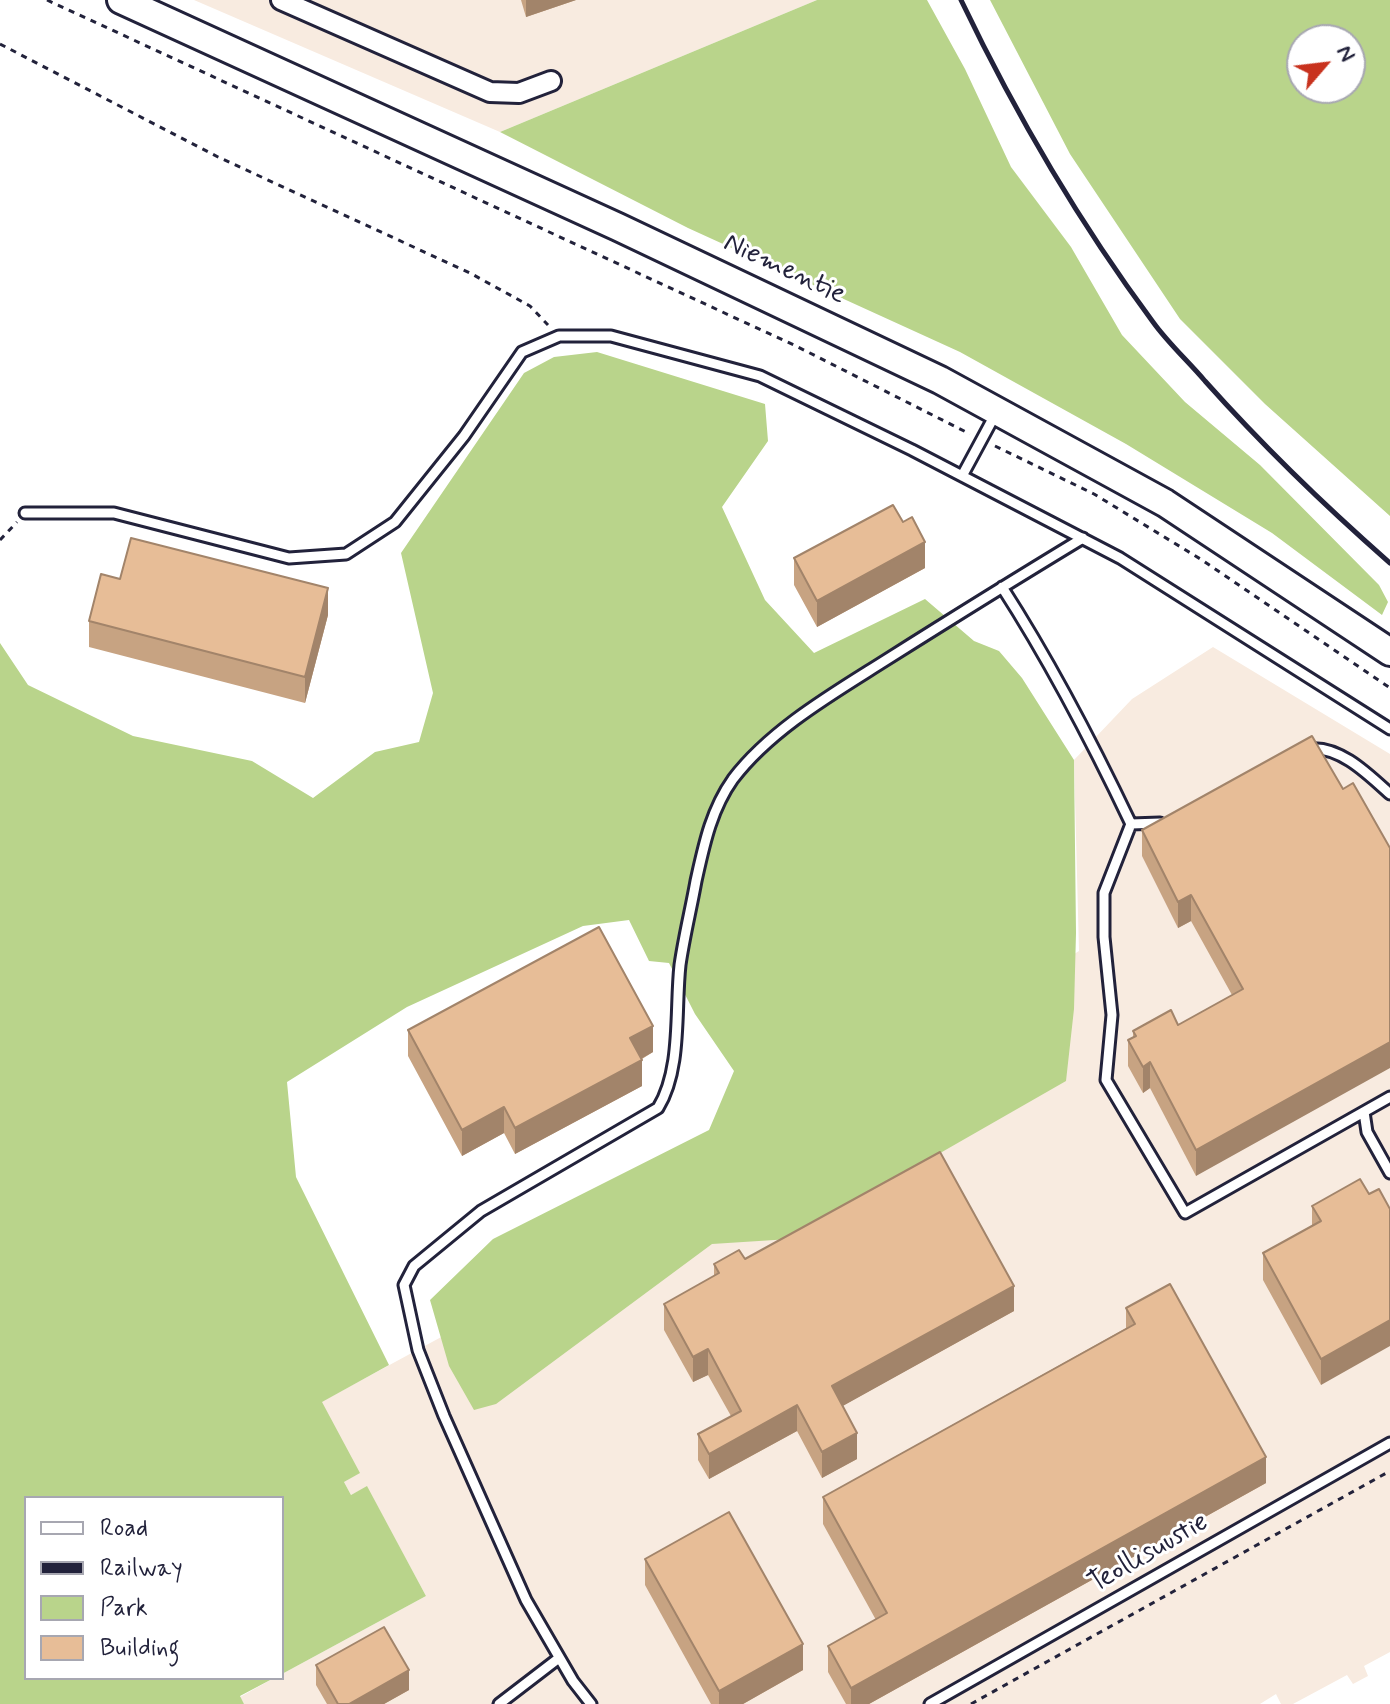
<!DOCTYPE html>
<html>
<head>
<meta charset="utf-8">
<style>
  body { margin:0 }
  #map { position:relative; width:1390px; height:1704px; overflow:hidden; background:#fff; font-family:Mynerve,sans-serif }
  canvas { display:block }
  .legend { position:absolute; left:24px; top:1496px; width:260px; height:184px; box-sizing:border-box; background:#fff; border:2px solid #a7a7b1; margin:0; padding:10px 14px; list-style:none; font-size:24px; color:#22223b }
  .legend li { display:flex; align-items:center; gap:16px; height:40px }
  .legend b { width:40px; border:2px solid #a7a7b1 }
  .north { position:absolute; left:1286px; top:24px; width:80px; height:80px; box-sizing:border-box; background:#fff; border:2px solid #a7a7b1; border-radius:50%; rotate:62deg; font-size:22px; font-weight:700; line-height:32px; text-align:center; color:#22223b }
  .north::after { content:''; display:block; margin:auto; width:28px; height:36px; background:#c8321e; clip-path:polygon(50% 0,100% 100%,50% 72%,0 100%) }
</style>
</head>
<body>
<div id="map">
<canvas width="1390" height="1704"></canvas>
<ul class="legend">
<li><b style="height:10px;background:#fff"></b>Road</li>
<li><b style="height:10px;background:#22223b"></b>Railway</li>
<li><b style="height:22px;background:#b9d48b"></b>Park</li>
<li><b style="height:22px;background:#e7bd97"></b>Building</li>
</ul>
<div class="north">N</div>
</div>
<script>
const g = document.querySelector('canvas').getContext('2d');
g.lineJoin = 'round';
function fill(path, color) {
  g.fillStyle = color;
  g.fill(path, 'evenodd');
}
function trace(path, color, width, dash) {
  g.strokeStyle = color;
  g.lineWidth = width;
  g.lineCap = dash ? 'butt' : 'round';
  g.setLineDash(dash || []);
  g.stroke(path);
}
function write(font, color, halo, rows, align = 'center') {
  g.font = font + ' Mynerve,sans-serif';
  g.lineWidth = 6;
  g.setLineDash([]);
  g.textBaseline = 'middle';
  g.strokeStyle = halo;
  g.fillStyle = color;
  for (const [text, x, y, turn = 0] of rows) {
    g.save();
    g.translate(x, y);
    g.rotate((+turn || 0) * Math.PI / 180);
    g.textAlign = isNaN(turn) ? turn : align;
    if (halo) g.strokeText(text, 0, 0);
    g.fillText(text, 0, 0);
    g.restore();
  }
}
const built = new Path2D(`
  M194,0H817L500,132Z
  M1213,647L1390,754V1652L1364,1666L1368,1676L1353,1684L1347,1675L1293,1704H1281L1276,1694L1260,1704H244L240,1697L274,1678H282V1674L426,1596L367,1487L351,1495L344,1482L359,1473L321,1402L519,1295L1079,951L1074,760L1132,699Z`);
const green = new Path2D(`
  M817,0H927L965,69L1011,167L1071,247L1122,335L1185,402L1260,465L1379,585L1388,602L1382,615L1272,533L1126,444L960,352L688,228L500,132Z
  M990,0H1390V516L1265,404L1180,319L1070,154ZM1302,40H1350V88H1302Z
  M597,352L765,404L768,441L722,507L765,600L814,653L925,599L974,641L999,651L1022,678L1074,760L1076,933L1074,1009L1066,1081L790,1239L712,1244L496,1404L474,1410L449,1366L430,1300L493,1239L709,1130L734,1071L695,1014L669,963L649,961L629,920L583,926L407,1007L287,1082L296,1177L389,1365L322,1402L360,1473L344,1482L351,1495L367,1486L426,1596L282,1674V1498H26V1678H274L240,1696L244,1704H0V643L28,685L133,736L252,761L313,798L375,752L419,742L433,693L401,553L524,373L554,357Z`);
const path = new Path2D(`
  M47,0L796,346L970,434
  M0,44L218,157L470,273L530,306L548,325
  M995,446L1094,494L1202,560L1390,688
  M0,540L17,522
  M971,1704L1390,1471`);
const lane = new Path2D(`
  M962,476L996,413
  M25,513H114L289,558L346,554L395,522L464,436L522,352L559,336H611L760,376L912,450L1120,558L1390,729
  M1002,587C1051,663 1092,742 1131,824
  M1309,749C1339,745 1368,774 1390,794
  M1131,824L1104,893V937L1112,1015L1106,1080L1185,1213L1390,1097
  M1131,824L1160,823
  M1364,1112L1367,1132L1390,1173
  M499,1704L559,1658
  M591,1704L573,1681L526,1600L444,1416L418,1350L404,1285L414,1266L481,1211L658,1108C682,1069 675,1010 680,965C684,937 691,909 696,881C704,845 711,810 733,779C771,729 834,693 886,660C951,619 1017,578 1083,538
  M930,1704L1390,1443`);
const street = new Path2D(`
  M281,0L490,92L519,93L551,81`);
const secondary = new Path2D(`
  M121,0L618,227L940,380L1165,503L1390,652`);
const rail = new Path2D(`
  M961,0C1015,113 1078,221 1153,322C1168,343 1188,361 1205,381C1263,446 1325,506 1390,563`);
const wall = new Path2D(`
  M521,0H576L526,17Z
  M794,558L925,568L817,627L794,585Z
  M120,579L328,615L305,703L89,647V621Z
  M1312,736L1196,1176L1150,1088L1143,1093L1128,1066V1040L1133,1037V1031L1178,1025L1232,995L1191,921L1178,928L1142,856V830Z
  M408,1030L653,1052L642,1059V1086L515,1154L504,1133L462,1156L408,1056Z
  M1369,1194L1321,1385L1263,1280V1253L1312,1226V1206Z
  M745,1259L1014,1311L842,1406L857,1459L822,1478L797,1431L709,1479L698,1460V1434L731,1416L708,1375L693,1382L664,1330V1304L714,1276V1264Z
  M1126,1308L1266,1483L869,1704H846L828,1672V1646L876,1620L823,1524V1497L1126,1328Z
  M645,1559L803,1670L743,1704H711L645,1585Z
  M316,1665L409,1690L384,1704H327L316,1685Z`);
const shadedWall = new Path2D(`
  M526,0H576L526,17Z
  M925,542V568L817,627V601Z
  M328,588V615L305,703V677Z
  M1191,895V921L1178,928V902Z
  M653,1026V1052L630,1065V1038Z
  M1390,1042V1068L1196,1176V1150Z
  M642,1060V1086L515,1154V1128Z
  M1150,1062V1088L1143,1093V1067Z
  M504,1107V1133L462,1156V1130Z
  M1014,1286V1311L832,1412V1386Z
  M1390,1320V1346L1321,1385V1359Z
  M708,1349V1375L693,1382V1357Z
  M797,1405V1431L709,1479V1454Z
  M857,1433V1459L822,1478V1452Z
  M1266,1457V1483L869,1704H851V1688Z
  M803,1644V1670L743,1704H719V1691Z
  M409,1670V1690L384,1704H349Z`);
const building = new Path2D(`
  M893,505L903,522L912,517L925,542L817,601L794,558Z
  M131,538L328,588L305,677L89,621L101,574L120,579Z
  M1312,736L1343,789L1353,783L1390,848V1042L1196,1150L1150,1062L1143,1067L1128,1040L1136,1036L1133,1031L1171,1010L1178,1025L1243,989L1191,895L1178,902L1142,830Z
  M599,927L653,1026L630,1038L642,1060L515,1128L504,1107L462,1130L408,1030Z
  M940,1152L1014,1286L832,1386L857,1433L822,1452L797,1405L709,1454L698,1434L741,1411L708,1349L693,1357L664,1304L719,1273L714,1264L739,1250L745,1259Z
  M1360,1179L1369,1194L1379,1189L1390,1209V1320L1321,1359L1263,1253L1321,1221L1312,1206Z
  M1170,1284L1266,1457L851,1688L828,1646L887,1613L823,1497L1135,1324L1126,1308Z
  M729,1512L803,1644L719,1691L645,1559Z
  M384,1627L409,1670L349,1704H338L316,1665Z`);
const streetNames = [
  ["Niementie",784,270,25],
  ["Teollisuustie",1149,1554,-30]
];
fill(built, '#f8ebe0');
fill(green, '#b9d48b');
trace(lane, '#22223b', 15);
trace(street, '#22223b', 24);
trace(secondary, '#22223b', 32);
trace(path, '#22223b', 3, [6, 6]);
trace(lane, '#fff', 9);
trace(street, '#fff', 18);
trace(secondary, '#fff', 26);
trace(rail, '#22223b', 5);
fill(wall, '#c7a382');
fill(shadedWall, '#a2846a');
fill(building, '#e7bd97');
trace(building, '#a2846a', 2);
write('28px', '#22223b', '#fff', streetNames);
</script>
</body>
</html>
